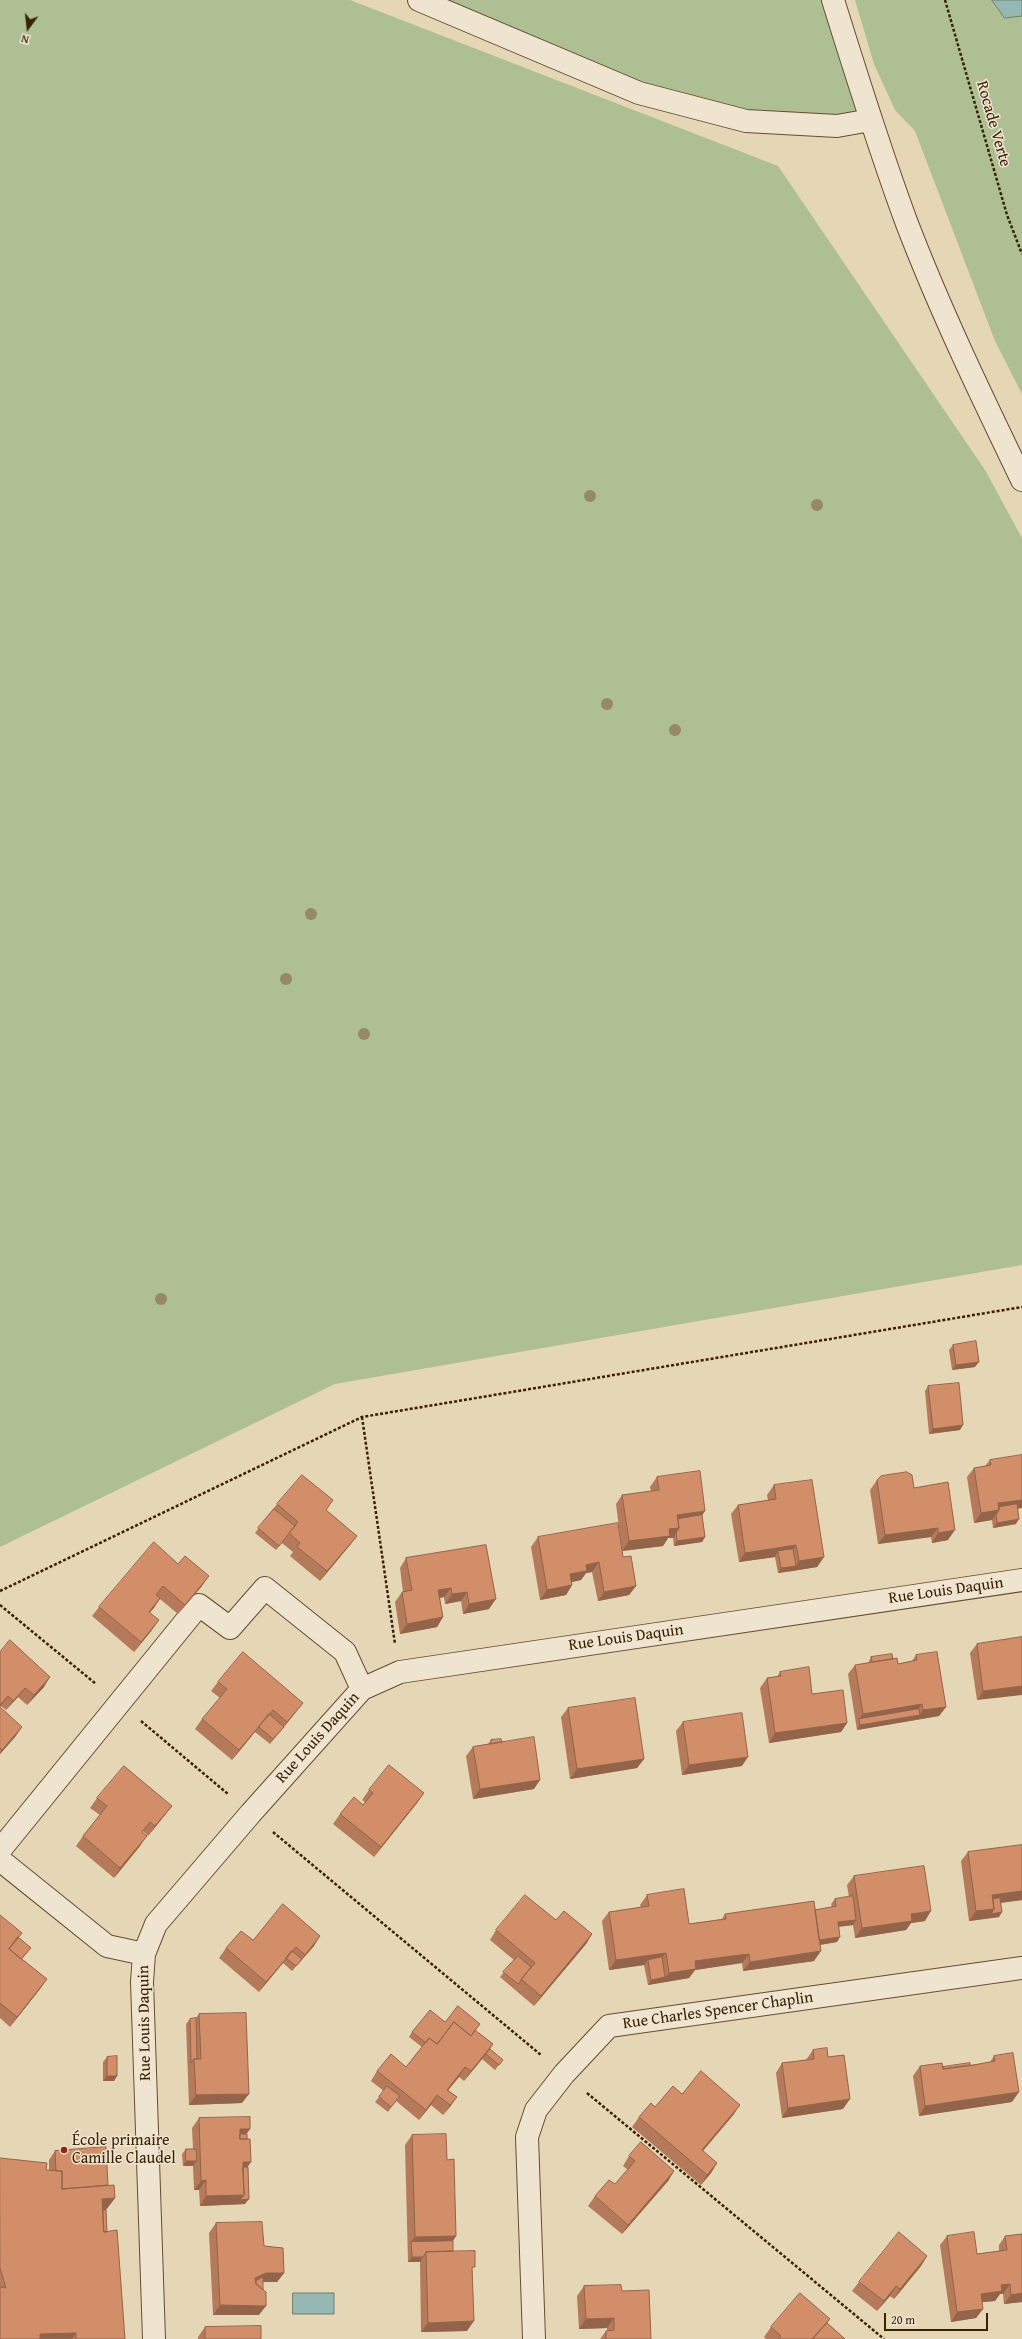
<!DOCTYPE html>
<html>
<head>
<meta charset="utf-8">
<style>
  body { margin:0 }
  #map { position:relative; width:1022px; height:2339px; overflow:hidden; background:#e5d6b6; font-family:"Gentium Book Plus",serif }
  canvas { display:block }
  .north { position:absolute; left:8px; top:8px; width:40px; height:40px; -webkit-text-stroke:3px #eee4d0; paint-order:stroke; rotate:195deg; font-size:11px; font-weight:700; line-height:16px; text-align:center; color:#3a2104 }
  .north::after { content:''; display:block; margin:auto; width:14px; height:18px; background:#3a2104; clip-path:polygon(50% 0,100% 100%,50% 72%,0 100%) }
  .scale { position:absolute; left:884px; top:2313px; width:104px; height:18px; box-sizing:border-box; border:2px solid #3a2104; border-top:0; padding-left:5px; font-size:12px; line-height:14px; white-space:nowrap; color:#3a2104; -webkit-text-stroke:3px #eee4d0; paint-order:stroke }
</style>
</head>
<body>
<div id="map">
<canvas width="1022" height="2339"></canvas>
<div class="north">N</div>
<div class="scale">20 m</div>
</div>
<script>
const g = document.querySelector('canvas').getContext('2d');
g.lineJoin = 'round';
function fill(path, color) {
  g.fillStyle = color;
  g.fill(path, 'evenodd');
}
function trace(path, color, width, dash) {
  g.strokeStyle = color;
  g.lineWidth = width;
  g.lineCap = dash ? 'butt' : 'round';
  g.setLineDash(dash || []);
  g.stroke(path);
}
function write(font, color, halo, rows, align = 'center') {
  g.font = font + ' "Gentium Book Plus",serif';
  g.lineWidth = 3;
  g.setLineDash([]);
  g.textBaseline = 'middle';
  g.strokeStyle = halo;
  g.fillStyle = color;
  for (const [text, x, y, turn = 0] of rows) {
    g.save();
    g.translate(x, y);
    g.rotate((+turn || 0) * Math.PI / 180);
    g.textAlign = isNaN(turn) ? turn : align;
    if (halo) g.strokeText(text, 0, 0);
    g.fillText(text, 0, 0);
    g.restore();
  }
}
const green = new Path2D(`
  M0,0H350L778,166L985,470L1022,538V1265L335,1384L0,1547Z
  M419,0H833L871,120L746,121L639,93Z
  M855,0H992L1005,18L1022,16V394L995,341L915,131L895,110L874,64Z`);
const water = new Path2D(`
  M992,0H1022V16L1005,18Z
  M293,2293H334V2314H293Z`);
const path = new Path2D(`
  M945,0L1007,215L1022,254
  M362,1417L395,1644
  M0,1591L362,1417L1022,1307
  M0,1605L96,1684
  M141,1721L228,1794
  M273,1832L541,2055
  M587,2093L884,2339`);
const minor = new Path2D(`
  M419,0L639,93L746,121L837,126L871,120
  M833,0C856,74 879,148 906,221C940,310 981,395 1022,480
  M0,1850L199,1605L230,1628L265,1588L345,1652L362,1689
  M0,1860L107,1946L144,1954
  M154,2339L142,1982L144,1954L156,1924L251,1813L362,1689L400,1672L1022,1580
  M534,2339L527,2137L536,2110L564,2074L609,2026L1022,1968`);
const trees = [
  [590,496],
  [817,505],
  [607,704],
  [675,730],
  [311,914],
  [286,979],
  [364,1034],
  [161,1299]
];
const wall = new Path2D(`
  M953,1345L975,1367L952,1370L949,1350Z
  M928,1386L960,1430L929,1434L925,1391Z
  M990,1460L1016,1524L993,1528L992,1520L974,1523L967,1477L974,1468L985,1466Z
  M657,1477L702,1515L705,1537L702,1542L674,1546L673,1538H668L663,1546L622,1551L623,1557L636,1586L629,1595L598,1601L592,1572L586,1573L581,1580L572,1582V1585L566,1595L540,1600L531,1547L538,1537L622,1551L616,1504L622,1495L651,1491L650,1487Z
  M877,1480L914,1488L948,1540L932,1543L931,1537L878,1544L870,1490Z
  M774,1485L824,1557L817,1567L778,1573L775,1557L739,1562L731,1514L738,1505L768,1500L767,1495Z
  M277,1504L326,1510L357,1536L350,1545L320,1581L290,1556L293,1552L282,1543L276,1550L255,1533Z
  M486,1545L489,1609L463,1614L461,1601L445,1604L444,1597L440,1598L443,1617L437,1627L400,1634L395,1602L402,1592H403L400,1568L406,1558Z
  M178,1564L202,1586L178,1614L160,1599L150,1612L152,1630L134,1652L92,1616L99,1607Z
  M1022,1637L977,1700L970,1653L977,1644Z
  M0,1652L44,1687L27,1705L18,1697L6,1710L1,1706L0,1707L22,1727L15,1737L0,1754Z
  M916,1655L946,1707L939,1716L857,1730L848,1674L855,1665L868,1663L871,1657L893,1659L898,1664L912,1661Z
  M780,1672L812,1694L847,1723L841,1732L769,1743L760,1688L767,1678L777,1677Z
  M218,1682L296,1712L270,1744L255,1732L232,1760L195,1729L202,1719L220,1698L211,1691Z
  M568,1708L644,1759L637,1768L570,1779L561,1717Z
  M683,1722L742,1766L682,1775L676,1731Z
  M491,1740L502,1742L534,1789L473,1799L466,1756L473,1747L488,1744Z
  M369,1790L424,1793L417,1803L374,1857L333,1824L340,1814L363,1805L365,1802L362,1800Z
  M97,1798L172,1806L165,1815L148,1836L143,1831V1832L140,1846L114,1878L76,1846L83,1836L100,1815L90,1808Z
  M1022,1845V1900L1001,1903L999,1917L969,1921L961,1861L968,1852Z
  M854,1876L925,1921L911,1923L906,1930L855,1938L853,1925L839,1927L837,1942L820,1945L814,1961L743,1971L742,1963L695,1970L689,1978L648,1985L644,1965L609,1970L602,1921L609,1912L641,1907L640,1905L647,1895L689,1924L722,1919L725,1914L815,1910L832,1907L831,1904L835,1899L849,1897L847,1885Z
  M0,1915L18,1937L31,1948L22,1959L47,1979L40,1989L10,2027L0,2018Z
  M556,1920L592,1934L586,1944L534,2006L500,1977L514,1960L490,1940L496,1930Z
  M253,1940L314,1946L292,1971L283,1963L259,1992L219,1958L226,1948Z
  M199,2014L242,2103L189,2105L186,2024L190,2019L196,2018Z
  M445,2022L476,2031L493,2044L490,2049L503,2060L495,2070L482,2059L484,2057L464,2081L459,2077L448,2090L457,2097L443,2115L431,2105L419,2120L396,2101L388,2112L375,2102L384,2091L371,2081L377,2071L406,2067L422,2047L409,2037L412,2032Z
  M813,2050L828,2057L843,2109L782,2118L776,2073L782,2063L806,2060Z
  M994,2056L1012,2102L919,2116L913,2076L920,2066L943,2067L970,2065L990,2062Z
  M107,2057L117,2076L114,2081H103V2062Z
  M682,2094L734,2114L703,2151L717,2163L711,2173L701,2185L632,2127L639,2117L655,2107Z
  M199,2118L247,2134L248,2167L245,2204L200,2206L199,2190H194L193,2166H183L182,2154L186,2149H193L192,2128Z
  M412,2135L447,2160L456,2236L453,2241V2251L472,2270L467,2331L421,2332L420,2262H408L405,2145Z
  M55,2151L108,2185L115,2198L106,2210L107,2232L125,2339H0V2158L46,2170H49V2160Z
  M629,2156L674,2171L668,2181L622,2234L588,2206L595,2196L615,2184L628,2170L623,2166Z
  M216,2223L264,2246L284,2273L277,2282H263L259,2315H213L209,2233Z
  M947,2236L977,2254L999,2251V2245L1005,2236L1022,2302L1004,2304L1003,2294H1000L995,2301L982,2302L983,2309L976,2318L951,2322L940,2245Z
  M927,2256L921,2266L894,2299L890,2296L877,2311L852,2291L859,2282Z
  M584,2286L622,2291L651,2339H600L606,2331H607V2328L579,2329L577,2296Z
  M830,2319L827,2323L845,2339H766L764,2337L771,2327Z
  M205,2327L261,2339H198V2337Z`);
const shadedWall = new Path2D(`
  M979,1362L975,1367L952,1370L956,1365Z
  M963,1425L960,1430L929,1434L933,1429Z
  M1022,1500V1508L998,1512L992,1520L974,1523L981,1513L998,1503Z
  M705,1511L699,1520L674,1519L677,1515Z
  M1019,1519L1016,1524L993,1528L997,1523Z
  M679,1528L673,1538H668L663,1546L622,1551L629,1541L669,1529Z
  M938,1528L931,1537L878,1544L885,1535Z
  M955,1530L948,1540L932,1543L938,1533Z
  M357,1536L350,1545L320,1581L327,1571Z
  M705,1537L702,1542L674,1546L677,1541Z
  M796,1545L790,1554L778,1551L775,1557L739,1562L745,1553Z
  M824,1557L817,1567L793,1571L799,1561Z
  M599,1562L592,1572L586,1573L581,1580L563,1584L570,1574L586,1565Z
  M796,1566L793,1571L778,1573L781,1568Z
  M209,1576L202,1586L178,1614L185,1605Z
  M572,1585L566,1595L540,1600L547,1590Z
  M636,1586L629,1595L598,1601L604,1592Z
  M451,1588L444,1597L432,1599L438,1590Z
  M467,1592L461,1601L445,1604L452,1594Z
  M160,1598L154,1608L142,1621L149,1612Z
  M496,1599L489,1609L463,1614L469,1604Z
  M443,1617L437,1627L400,1634L407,1624Z
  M159,1620L152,1630L134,1652L141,1642Z
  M50,1677L44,1687L27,1705L34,1695Z
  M1022,1686V1695L977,1700L983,1691Z
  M25,1688L18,1697L6,1710L13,1701Z
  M8,1696L0,1707V1705Z
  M303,1703L296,1712L270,1744L287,1722Z
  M922,1704L915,1714L859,1719L863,1714Z
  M946,1707L939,1716L857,1730L860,1725L920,1715L923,1710Z
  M273,1710L266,1719L259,1727L255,1732L232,1760L239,1750Z
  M847,1723L841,1732L769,1743L775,1733Z
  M22,1727L15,1737L0,1754V1753L2,1750Z
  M748,1757L742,1766L682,1775L689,1765Z
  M644,1759L637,1768L570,1779L577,1769Z
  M540,1780L534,1789L473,1799L480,1789Z
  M424,1793L417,1803L374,1857L381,1847Z
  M172,1806L165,1815L148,1836L155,1826Z
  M147,1836L140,1846L114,1878L120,1868Z
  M1022,1891V1900L990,1904L992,1895Z
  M994,1909L1002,1912L999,1917L969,1921L976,1911Z
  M931,1911L925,1921L911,1923L906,1930L855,1938L862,1928L911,1914Z
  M856,1920L853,1925L835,1927L838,1922Z
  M592,1934L586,1944L534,2006L541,1996Z
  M320,1936L314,1946L298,1964L305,1955Z
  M840,1937L837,1942L812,1946L816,1941Z
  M296,1947L289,1956L286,1958L283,1963L259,1992L266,1982Z
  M821,1951L814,1961L743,1971L750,1962Z
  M666,1953L659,1962L648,1960L644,1965L609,1970L616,1960Z
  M749,1954L742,1963L695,1970L689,1978L648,1985L651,1980L665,1977L669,1973L695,1961Z
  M47,1979L40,1989L10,2027L17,2017Z
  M493,2044L486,2054L464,2081L471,2071Z
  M465,2067L459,2077L441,2099L447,2090Z
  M107,2076H117L114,2081H103Z
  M1019,2092L1012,2102L919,2116L925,2106Z
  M249,2094L242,2103L189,2105L196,2095Z
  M437,2095L431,2105L419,2120L426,2110Z
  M457,2097L450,2107L443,2115L450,2105Z
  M850,2099L843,2109L782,2118L788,2108Z
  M740,2105L734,2114L695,2160L702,2150Z
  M240,2129H250L243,2139L236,2134Z
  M186,2161H197L193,2166H183Z
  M243,2162H251L244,2172H240Z
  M717,2163L711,2173L701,2185L707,2175Z
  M674,2171L668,2181L622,2234L628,2225Z
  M206,2180L199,2190H194L201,2181Z
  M244,2195L249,2199L245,2204L200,2206L206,2196Z
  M115,2198L102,2215L50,2206Z
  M456,2236L449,2246L411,2242L415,2237Z
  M927,2256L921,2266L894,2299L900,2289Z
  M412,2257H423L420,2262H408Z
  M266,2273H284L277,2282H259L253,2285L255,2278Z
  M1010,2284L1003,2294H1000L995,2301L974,2303L981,2294L1001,2285Z
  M896,2286L890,2296L877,2311L884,2301Z
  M1022,2293V2302L1004,2304L1011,2295Z
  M220,2305L266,2306L259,2315H213Z
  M983,2309L976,2318L951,2322L957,2312Z
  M614,2318L607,2328L579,2329L586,2319Z
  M474,2321L467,2331L421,2332L428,2323Z
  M76,2333L72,2339H36L40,2334Z`);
const building = new Path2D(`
  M976,1341L979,1362L956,1365L953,1345Z
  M959,1383L963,1425L933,1429L928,1386Z
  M1022,1455V1500L998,1503L999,1510L981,1513L974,1468L991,1465L990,1460Z
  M700,1471L705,1511L677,1515L679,1528L669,1529L670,1536L629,1541L622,1495L659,1490L657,1477Z
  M907,1472L912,1475L914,1488L948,1482L955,1530L938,1533V1528L885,1535L877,1480L881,1476Z
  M302,1475L333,1500L326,1510L357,1536L327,1571L297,1547L300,1543L289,1533L298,1522L277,1504Z
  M812,1480L824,1557L799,1561L796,1545L745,1553L738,1505L776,1499L774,1485Z
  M1017,1504L1019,1519L997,1523L996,1515L999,1510V1507Z
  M274,1509L295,1526L279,1546L258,1528Z
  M702,1515L705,1537L677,1541L676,1533L679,1528L678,1519Z
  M618,1523L623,1557L631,1556L636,1586L604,1592L599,1562L586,1565L587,1571L570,1574L572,1585L547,1590L538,1537Z
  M154,1542L178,1564L185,1556L209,1576L185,1605L163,1586L156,1595L160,1598L149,1612L159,1620L141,1642L99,1607Z
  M486,1545L496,1599L469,1604L467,1592L452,1594L451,1588L438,1590L443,1617L407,1624L402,1592L412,1590L406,1558Z
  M793,1549L796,1566L781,1568L778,1551Z
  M1022,1637V1686L983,1691L977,1644Z
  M10,1640L50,1677L34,1695L25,1688L13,1701L8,1696L0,1705V1652Z
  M243,1652L303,1703L287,1722L273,1710L239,1750L202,1719L227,1689L218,1682Z
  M937,1652L946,1707L923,1710L922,1704L863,1714L855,1665L897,1658L898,1664L917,1660L916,1655Z
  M892,1654L893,1659L872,1662L871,1657Z
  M809,1667L812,1694L843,1690L847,1723L775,1733L767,1678L781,1676L780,1672Z
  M635,1698L644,1759L577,1769L568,1708Z
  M0,1707L22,1727L2,1750L0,1748Z
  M919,1709L920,1715L860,1725L859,1719Z
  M742,1713L748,1757L689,1765L683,1722Z
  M269,1714L284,1727L273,1739L259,1727Z
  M534,1737L540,1780L480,1789L473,1747Z
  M501,1739L502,1742L491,1744V1740Z
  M389,1765L424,1793L381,1847L340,1814L354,1797L363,1805L373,1793L369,1790Z
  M124,1766L172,1806L155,1826L150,1822L142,1832L147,1836L120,1868L83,1836L107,1806L97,1798Z
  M1022,1845V1891L992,1895L994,1909L976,1911L968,1852Z
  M924,1866L931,1911L911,1914L912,1921L862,1928L854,1876Z
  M684,1889L689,1924L726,1919L725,1914L814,1901L821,1951L750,1962L749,1954L732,1956L695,1961L696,1969L669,1973L666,1953L616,1960L609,1912L649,1906L647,1895Z
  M525,1895L556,1920L564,1911L592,1934L541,1996L521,1979L535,1963L496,1930Z
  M853,1896L856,1920L838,1922L840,1937L819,1940L815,1910L836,1906L835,1899Z
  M1000,1898L1002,1912L991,1914L994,1909L993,1899Z
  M283,1904L320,1936L305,1955L296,1947L266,1982L226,1948L241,1931L253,1940Z
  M0,1915L22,1933L9,1949L47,1979L17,2017L0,2003Z
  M18,1937L31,1948L21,1959L9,1949Z
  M292,1951L302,1959L296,1966L286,1958Z
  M518,1956L531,1967L518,1984L503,1972Z
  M662,1957L665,1977L651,1980L648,1960Z
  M458,2006L480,2024L471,2036L454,2022L437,2044L429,2038L426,2043L412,2032L430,2010L445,2022Z
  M246,2013L249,2094L196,2095L194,2059H201L199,2014Z
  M196,2018L197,2059H194L191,2063L190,2019Z
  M454,2022L471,2036L475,2030L493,2044L471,2071L465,2067L447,2090L457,2097L450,2105L437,2095L426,2110L377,2071L391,2054L406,2067L429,2038L437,2044Z
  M827,2048L828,2057L844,2055L850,2099L788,2108L782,2063L814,2059L813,2050Z
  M490,2049L503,2060L499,2065L486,2054Z
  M1013,2053L1019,2092L925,2106L920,2066L942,2063L943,2069L974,2065L995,2061L994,2056Z
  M117,2056V2076H107V2057Z
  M970,2063V2065L943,2069V2067Z
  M701,2071L740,2105L702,2150L717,2163L707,2175L639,2117L651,2103L655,2107L673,2086L682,2094Z
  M387,2086L400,2096L391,2107L379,2097Z
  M250,2117V2129H240V2139H250L251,2162H243L244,2195L206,2196V2180L201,2181L199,2118Z
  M240,2134H247V2139H240Z
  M446,2134L447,2160L454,2159L456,2236L415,2237L412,2135Z
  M641,2142L674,2171L628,2225L595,2196L609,2180L615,2184L635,2161L629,2156Z
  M106,2147L108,2185L62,2189V2171H56L55,2151Z
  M186,2149H196L197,2161H186Z
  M0,2158L47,2163L46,2170L62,2171V2189L114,2185L115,2198L102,2199L104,2232L117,2230L125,2339H76V2333L40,2334V2339H0V2287L6,2288L0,2268Z
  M243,2167H248L249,2199L240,2200L244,2195Z
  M103,2210H106L107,2232H104Z
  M262,2222L264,2246L283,2248L284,2273H266L255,2278L256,2284L266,2292V2306L220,2305L216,2223Z
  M899,2232L927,2256L900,2289L896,2286L884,2301L859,2282Z
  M974,2232L977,2254L1007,2250L1005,2236L1022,2234V2293L1011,2295L1010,2284L1001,2285L1002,2291L981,2294L983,2309L957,2312L947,2236Z
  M453,2241V2251L426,2252L423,2257H412L411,2242Z
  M475,2251V2267H472L474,2321L428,2323L426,2252Z
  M263,2277V2290L256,2284V2281Z
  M621,2285L622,2291L649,2290L651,2339H606V2331L614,2330V2318L586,2319L584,2286Z
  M800,2293L830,2319L812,2339H778L781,2336L771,2327Z
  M827,2323L845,2339H813Z
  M261,2326V2339H205V2327Z`);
const markers = [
  [64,2150,4,"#8f2418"]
];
const streetNames = [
  ["Rocade Verte",993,124,74],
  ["Rue Louis Daquin",946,1591,-8],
  ["Rue Louis Daquin",626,1638,-8],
  ["Rue Louis Daquin",318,1738,-48],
  ["Rue Charles Spencer Chaplin",718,2011,-8],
  ["Rue Louis Daquin",145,2023,-91]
];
const poiNames = [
  ["École primaire",72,2141],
  ["Camille Claudel",72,2159]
];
fill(green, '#aebf93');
fill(water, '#96b8b2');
trace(water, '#717c6c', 1);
trace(minor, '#654e30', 24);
trace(path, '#3a2104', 2.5, [3, 2]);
trace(minor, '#eee4d0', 22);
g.fillStyle = '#978868';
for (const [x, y] of trees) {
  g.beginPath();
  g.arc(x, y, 6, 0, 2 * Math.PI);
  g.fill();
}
fill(wall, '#b57a5a');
fill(shadedWall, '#93634a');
fill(building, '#d28e69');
trace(building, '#93634a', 1);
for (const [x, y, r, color] of markers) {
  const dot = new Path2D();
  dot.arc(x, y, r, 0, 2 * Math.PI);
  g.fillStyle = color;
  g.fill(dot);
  trace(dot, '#eee4d0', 1.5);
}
write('16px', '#3a2104', '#eee4d0', streetNames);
write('16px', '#3a2104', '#eee4d0', poiNames, 'left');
</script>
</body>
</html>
